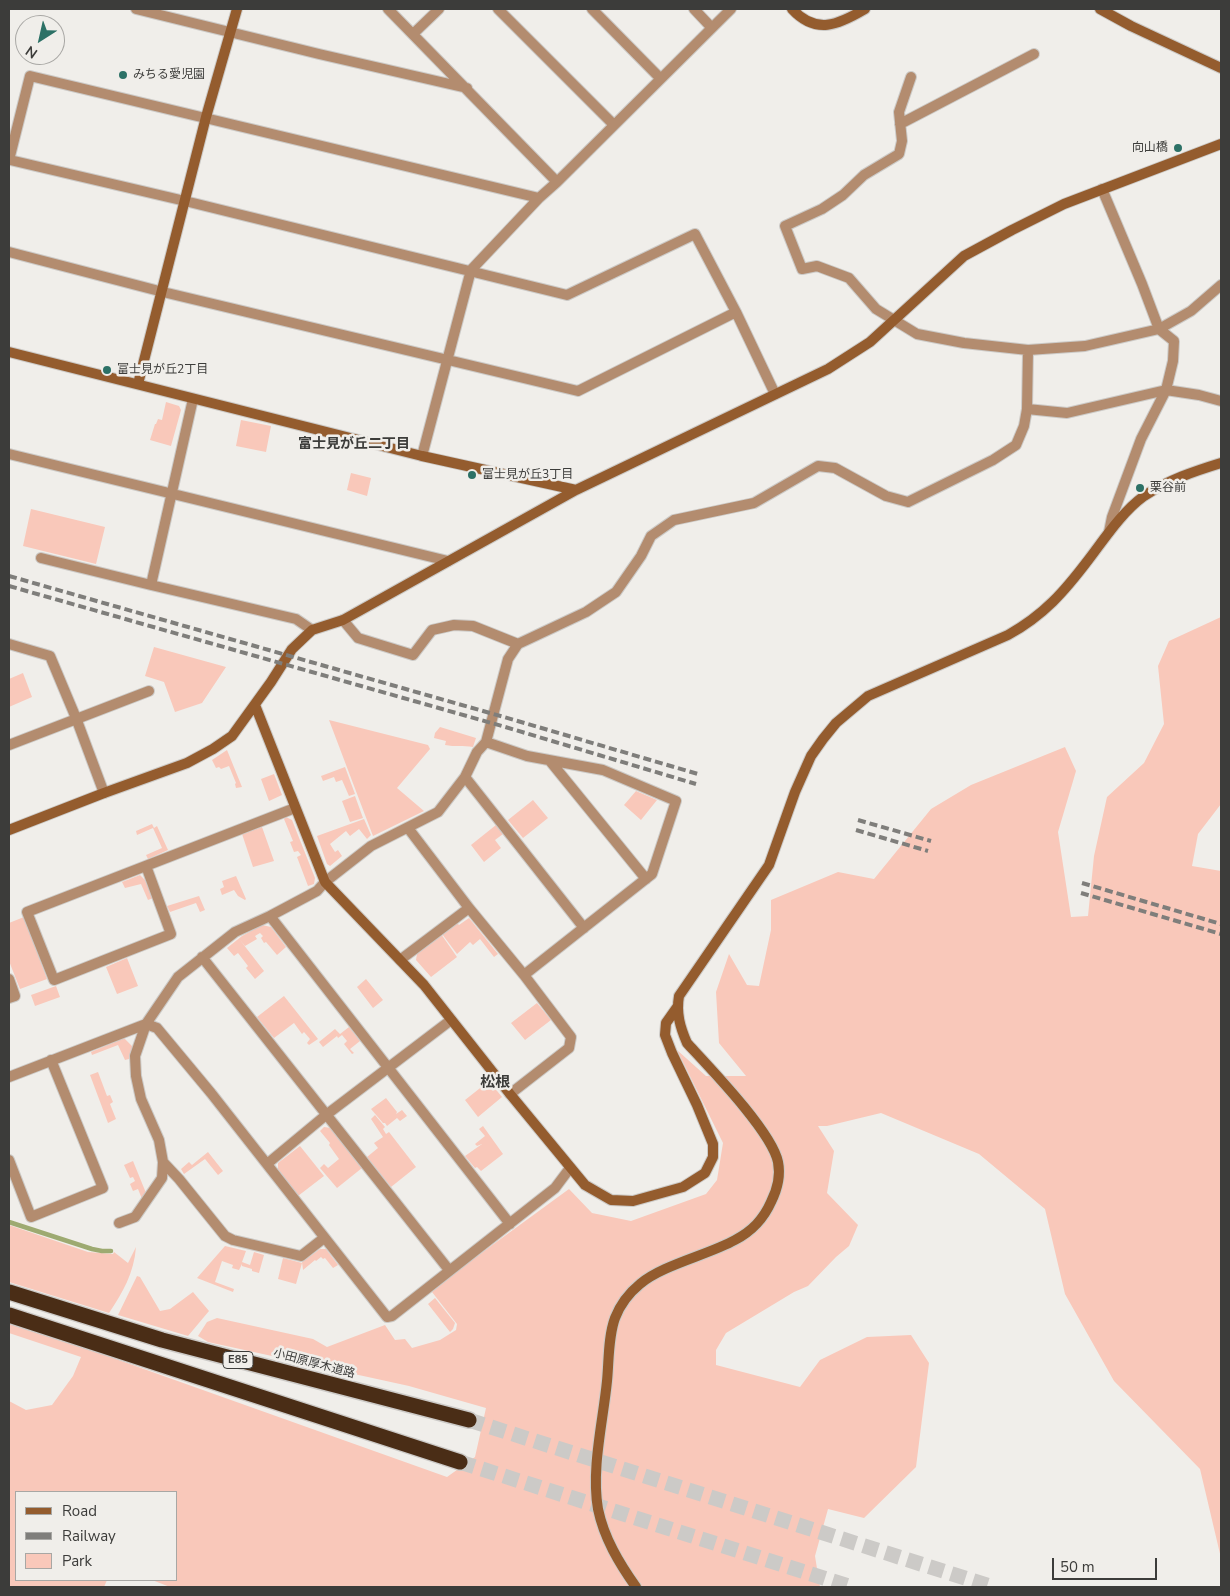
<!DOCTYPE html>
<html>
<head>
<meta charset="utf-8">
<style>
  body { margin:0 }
  #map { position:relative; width:1230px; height:1596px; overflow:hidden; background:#f0eeea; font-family:"Nunito Sans",sans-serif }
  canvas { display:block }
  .frame { position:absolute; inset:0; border:10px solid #3c3c3a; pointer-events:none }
  .legend { position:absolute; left:15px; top:1491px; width:162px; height:90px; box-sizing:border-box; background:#f0eeea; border:1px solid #a8a7a4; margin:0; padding:6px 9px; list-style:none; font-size:15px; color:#3c3c3a }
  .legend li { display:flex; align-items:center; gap:10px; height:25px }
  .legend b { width:25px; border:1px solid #a8a7a4 }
  .north { position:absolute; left:15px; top:15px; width:50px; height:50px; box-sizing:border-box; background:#f0eeea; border:1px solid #a8a7a4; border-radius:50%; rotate:215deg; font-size:14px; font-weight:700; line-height:20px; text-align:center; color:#3c3c3a }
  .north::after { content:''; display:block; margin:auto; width:18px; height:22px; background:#2c7166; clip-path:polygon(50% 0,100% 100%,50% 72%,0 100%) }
  .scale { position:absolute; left:1052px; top:1558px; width:105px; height:22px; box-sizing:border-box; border:2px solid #3c3c3a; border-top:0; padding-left:6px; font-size:15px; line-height:18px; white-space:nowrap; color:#3c3c3a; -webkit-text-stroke:4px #f0eeea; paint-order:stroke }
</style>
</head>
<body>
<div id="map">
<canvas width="1230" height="1596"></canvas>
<div class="frame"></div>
<ul class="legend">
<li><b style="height:6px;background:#945c2e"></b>Road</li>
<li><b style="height:6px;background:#7f7e7b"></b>Railway</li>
<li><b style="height:14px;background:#f9c8ba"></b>Park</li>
</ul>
<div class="north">N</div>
<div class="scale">50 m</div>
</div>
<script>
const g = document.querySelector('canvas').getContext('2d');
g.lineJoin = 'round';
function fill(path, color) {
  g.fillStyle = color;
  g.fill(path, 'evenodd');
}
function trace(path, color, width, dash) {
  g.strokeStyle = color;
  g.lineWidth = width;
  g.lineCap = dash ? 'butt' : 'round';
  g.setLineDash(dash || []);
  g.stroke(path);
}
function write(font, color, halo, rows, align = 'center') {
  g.font = font + ' "Nunito Sans","Noto Sans JP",sans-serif';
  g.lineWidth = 5;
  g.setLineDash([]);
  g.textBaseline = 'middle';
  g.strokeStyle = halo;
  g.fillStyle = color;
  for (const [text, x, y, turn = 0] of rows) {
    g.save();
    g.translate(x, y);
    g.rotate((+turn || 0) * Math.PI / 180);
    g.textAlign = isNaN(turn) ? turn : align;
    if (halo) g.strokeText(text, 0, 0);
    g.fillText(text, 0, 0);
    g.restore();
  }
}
const green = new Path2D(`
  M166,402L179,406L181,410L171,446L150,440L155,424H156L158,419L162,420Z
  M241,420L271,426L266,452L236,446Z
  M351,473L371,478L367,496L347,490Z
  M31,509L105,527L96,564L23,546Z
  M1221,617V804L1198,834L1192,866L1221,871V1558L1200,1469L1114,1381L1065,1294L1045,1209L979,1154L881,1113L827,1126H818L834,1151L827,1193L858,1225L849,1246L836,1257L808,1286L794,1292L726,1333L716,1350V1365L800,1387L820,1360L867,1337L911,1335L929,1363L916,1467L864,1518L828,1509L815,1556L820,1587H170L152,1580H176V1492H16V1580H107L104,1587H9V1401L26,1410L52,1405L73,1376L81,1357L9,1333V1323L85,1348L447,1477L475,1457L486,1408L409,1386L208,1342L198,1336L207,1322L217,1318L313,1339L327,1347L385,1325L395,1340L405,1339L412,1348L440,1340L456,1330L457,1324L432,1292L465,1265L569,1189L592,1213L631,1221L706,1194L717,1180L723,1143L677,1050L706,1076H746L719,1043L716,992L729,954L747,985L759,986L771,930V900L838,872L874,879L931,809L971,785L1065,747L1076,771L1058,832L1071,917L1088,916L1094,856L1107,797L1144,763L1164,724L1158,666L1169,641Z
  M154,647L226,667L202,703L175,712L164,682L145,676Z
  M23,673L32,697L9,707V679Z
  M329,720L428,745L430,749L397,788L424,811L373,836Z
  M440,727L476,738L473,747C463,745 455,747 445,745L446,741L434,738L435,733Z
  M227,750L242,787L236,788L235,784L236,783L229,766L221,769L219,767L216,768L212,760Z
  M345,767L355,794L349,796L342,780L336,782L334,777L323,781L321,776Z
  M274,774L282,795L269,801L261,779Z
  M636,791L657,800L641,820L624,805Z
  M355,796L363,818L350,822L342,801Z
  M533,800L548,818L523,838L508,820Z
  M286,817L292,820L315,878L314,884L308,886L297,857L301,855L298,851L294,852L290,842L293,841L284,819Z
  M364,819L371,835L367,839L359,829L350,836L346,831L330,844L335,852L338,850L342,856L330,866L327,864L317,836Z
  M152,824L154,828L157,826L168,850L148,859L146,855L162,848L153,828L137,835L136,831Z
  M496,825L503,834L495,840L501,848L484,862L471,845Z
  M262,827L274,861L253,867L242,834Z
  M140,875L145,880L153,898L148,900L141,884L125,888L122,882Z
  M236,876L246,899L245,900L238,896L234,890L222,895L220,889L224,887L222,881Z
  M199,896L205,910L200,912L196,903L170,912L167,906Z
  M24,917L47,979L20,989L9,961V923Z
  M469,918L498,954L494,957L480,939L473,945L470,942L457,954L442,934L457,923L459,925Z
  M262,925L271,927L286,947L277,955L266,942L264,943L261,938L263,936L260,933L255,936L257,939L245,946L240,940L264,971L255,979L246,968L248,966L238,953L234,956L227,948L242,936Z
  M441,934L457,957L431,977L416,960L417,954Z
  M127,958L138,986L117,994L106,967Z
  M366,979L383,1000L373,1008L357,987Z
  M56,986L60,997L35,1006L31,995Z
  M284,996L318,1039L309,1045L307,1043L310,1039L304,1032L302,1034L294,1023L274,1038L257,1017Z
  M537,1003L551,1020L525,1040L511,1023Z
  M349,1027L360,1041L350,1049L354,1053L352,1054L344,1044L347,1041L342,1035L338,1038L337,1036L323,1047L319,1042L335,1029L340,1034Z
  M124,1038L133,1047L129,1059L125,1060L118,1045L92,1055L91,1052Z
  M98,1072L107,1096L110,1095L113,1102L110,1104L116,1119L108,1123L90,1075Z
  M489,1081L502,1097L478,1117L465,1100Z
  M386,1098L397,1112L396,1114L402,1110L407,1116L400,1121L397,1118L387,1126L385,1123H383L371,1109Z
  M375,1115L385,1127L383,1129L386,1134L389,1132L416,1167L391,1187L367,1157L378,1148L374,1143L383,1137L371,1119Z
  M483,1126L503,1154L481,1171L477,1167L475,1168L465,1156L482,1144L477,1146L475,1144L485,1136L479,1129Z
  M324,1127L331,1128L362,1168L337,1188L320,1168L324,1164L328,1168L339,1159L329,1145L330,1143L320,1131Z
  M300,1146L324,1176L298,1196L278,1169V1163Z
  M208,1152L223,1171L218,1175L205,1159L184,1174L181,1169L189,1162L192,1165Z
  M133,1161L146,1193L142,1199L138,1189L133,1191L130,1184L135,1181L133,1177L130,1178L124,1165Z
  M9,1225L88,1252L113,1254L114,1252L128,1263L136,1247C134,1273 123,1292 109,1313L9,1282Z
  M225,1246L246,1251L242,1262L250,1265L254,1252L264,1255L259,1273L252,1271V1269L242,1266V1264L239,1270L232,1268L233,1265L222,1261L215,1282L234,1289L233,1292L197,1278Z
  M320,1249H326L338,1265L333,1268L325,1258L323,1259L321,1257L316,1261L315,1260L303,1270L302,1262Z
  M283,1258L302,1263L296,1284L278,1279Z
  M137,1276L140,1277L160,1311L170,1309L193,1292L209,1311L188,1336L118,1315Z
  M435,1298L455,1323L453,1329L450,1332L428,1304Z`);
const stream = new Path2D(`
  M9,1222L92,1249L102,1251H111`);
const highwayTunnel = new Path2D(`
  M469,1420L993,1587
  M460,1462L852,1587`);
const street = new Path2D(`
  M136,9L319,54L467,88
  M388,9L557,182
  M498,9L614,125
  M592,9L660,78
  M694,9L711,27
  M413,34L439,9
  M911,77L899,112L902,141L899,154L864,175L843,195L822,209L785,226L802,269L817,266L849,278L876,309L917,334L964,343L1028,350L1085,346L1159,329L1191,311L1221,285
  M900,124L1034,54
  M9,160L30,76L539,198
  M10,160L185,201L567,295L695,234L736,312
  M1102,189L1142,284L1159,329L1174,341L1173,361L1166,390L1141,439L1112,517L1109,532
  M9,252L163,292L578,391L736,312L775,394
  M193,399L151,585L296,619L312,630
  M1027,409L1067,413L1166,390L1199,395L1221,401
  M9,454L448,561
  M422,456L471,270L539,198L557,182L731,9
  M41,558L151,585
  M343,620L358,638L413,655L432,630L454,625L473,626L518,644L508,659L486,742
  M9,644L50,656L76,718L104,793
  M518,644L586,612L616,592L641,556L651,536L674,520L754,503L818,466L835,468L886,496L908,502L993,460L1016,445L1024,426L1027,409L1028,350
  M9,745L149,691
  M550,761L646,879
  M465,777L584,928
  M408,828L469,908L524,975
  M146,866L171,934L54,980L27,912L295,808
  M270,916L510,1224
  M202,957L449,1270
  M400,960L469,908
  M9,979L15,996L9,998
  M9,1077L146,1024L157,1028L211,1093L387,1317L392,1316L555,1188L570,1168
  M9,1160L31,1217L103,1188L51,1060
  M163,1162L179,1179L225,1236L233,1240L301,1256L324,1238
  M267,1164L326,1115L451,1020
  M119,1223L135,1217L162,1178L163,1162L159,1140L141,1099L136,1076L135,1056L146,1024L178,977L235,932L270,916L317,891L325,882L371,846L438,812L465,777L477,752L486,742L527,756L603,770L676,801L652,874L524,975L571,1037L569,1048L510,1094`);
const secondary = new Path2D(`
  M792,9C816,35 838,25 865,9
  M1100,9L1131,26L1221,68
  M9,352L422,456L576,490
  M138,384L206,117L237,9
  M255,705L325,882L424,985L510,1094L585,1185L611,1200L633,1201L683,1187L705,1173L713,1157V1144L697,1105L672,1053L665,1035L666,1023L678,1006
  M9,830L104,793L187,763L213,749L232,736L271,682L292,649L312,630L343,620L576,490L828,369L870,342L964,256L1012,230L1064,204L1221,144
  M636,1587C619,1563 604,1538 598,1509C591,1469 603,1422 607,1381C609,1361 608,1337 615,1318C620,1305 629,1293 640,1284C662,1265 708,1255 735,1240C752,1231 763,1220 771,1202C777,1190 781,1177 778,1162C772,1132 710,1068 687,1043C680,1027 676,1013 679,996L769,865L795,792L811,756L823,739L836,723L868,696L1008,635C1044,615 1064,592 1089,559C1105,538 1122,512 1144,496C1168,480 1195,471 1221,463`);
const highway = new Path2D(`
  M9,1292L162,1340L469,1420
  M9,1315L460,1462`);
const rail = new Path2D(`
  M9,576L504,717L698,774
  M9,586L502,726L696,784
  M858,820L931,841
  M856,830L928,851
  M1082,883L1221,924
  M1081,893L1221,934`);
const markers = [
  [123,75,5,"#2c7166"],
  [1178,148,5,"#2c7166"],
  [107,370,5,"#2c7166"],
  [472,475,5,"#2c7166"],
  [1140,488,5,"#2c7166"]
];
const shields = [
  [238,1360,30]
];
const shieldNames = [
  ["E85",238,1360]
];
const poiNames = [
  ["みちる愛児園",133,75],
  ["向山橋",1168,148,"right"],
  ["富士見が丘2丁目",117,370],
  ["富士見が丘3丁目",482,475],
  ["栗谷前",1150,488]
];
const streetNames = [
  ["小田原厚木道路",314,1364,15]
];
const neighbourhoodNames = [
  ["富士見が丘二丁目",354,445]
];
const quarterNames = [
  ["松根",495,1083]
];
fill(green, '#f9c8ba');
trace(stream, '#9daa71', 4.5);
trace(highwayTunnel, '#cccac7', 15, [15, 8]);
trace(street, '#cccac7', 12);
trace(secondary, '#cccac7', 12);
trace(highway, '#cccac7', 18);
trace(street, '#b38c6f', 10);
trace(secondary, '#945c2e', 10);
trace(highway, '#4a2d16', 15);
trace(rail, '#7f7e7b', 4, [8, 4]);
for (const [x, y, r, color] of markers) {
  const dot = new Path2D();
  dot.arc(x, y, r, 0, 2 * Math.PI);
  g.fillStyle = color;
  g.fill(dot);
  trace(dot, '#f0eeea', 2);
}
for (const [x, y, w] of shields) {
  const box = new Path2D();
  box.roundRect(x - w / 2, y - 8.5, w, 17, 4);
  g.fillStyle = '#f0eeea';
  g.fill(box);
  trace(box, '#3c3c3a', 1);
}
write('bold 11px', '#3c3c3a', null, shieldNames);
write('12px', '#3c3c3a', '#f0eeea', poiNames, 'left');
write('12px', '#3c3c3a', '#f0eeea', streetNames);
write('bold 14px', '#3c3c3a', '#f0eeea', neighbourhoodNames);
write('bold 15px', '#3c3c3a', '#f0eeea', quarterNames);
</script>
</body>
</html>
